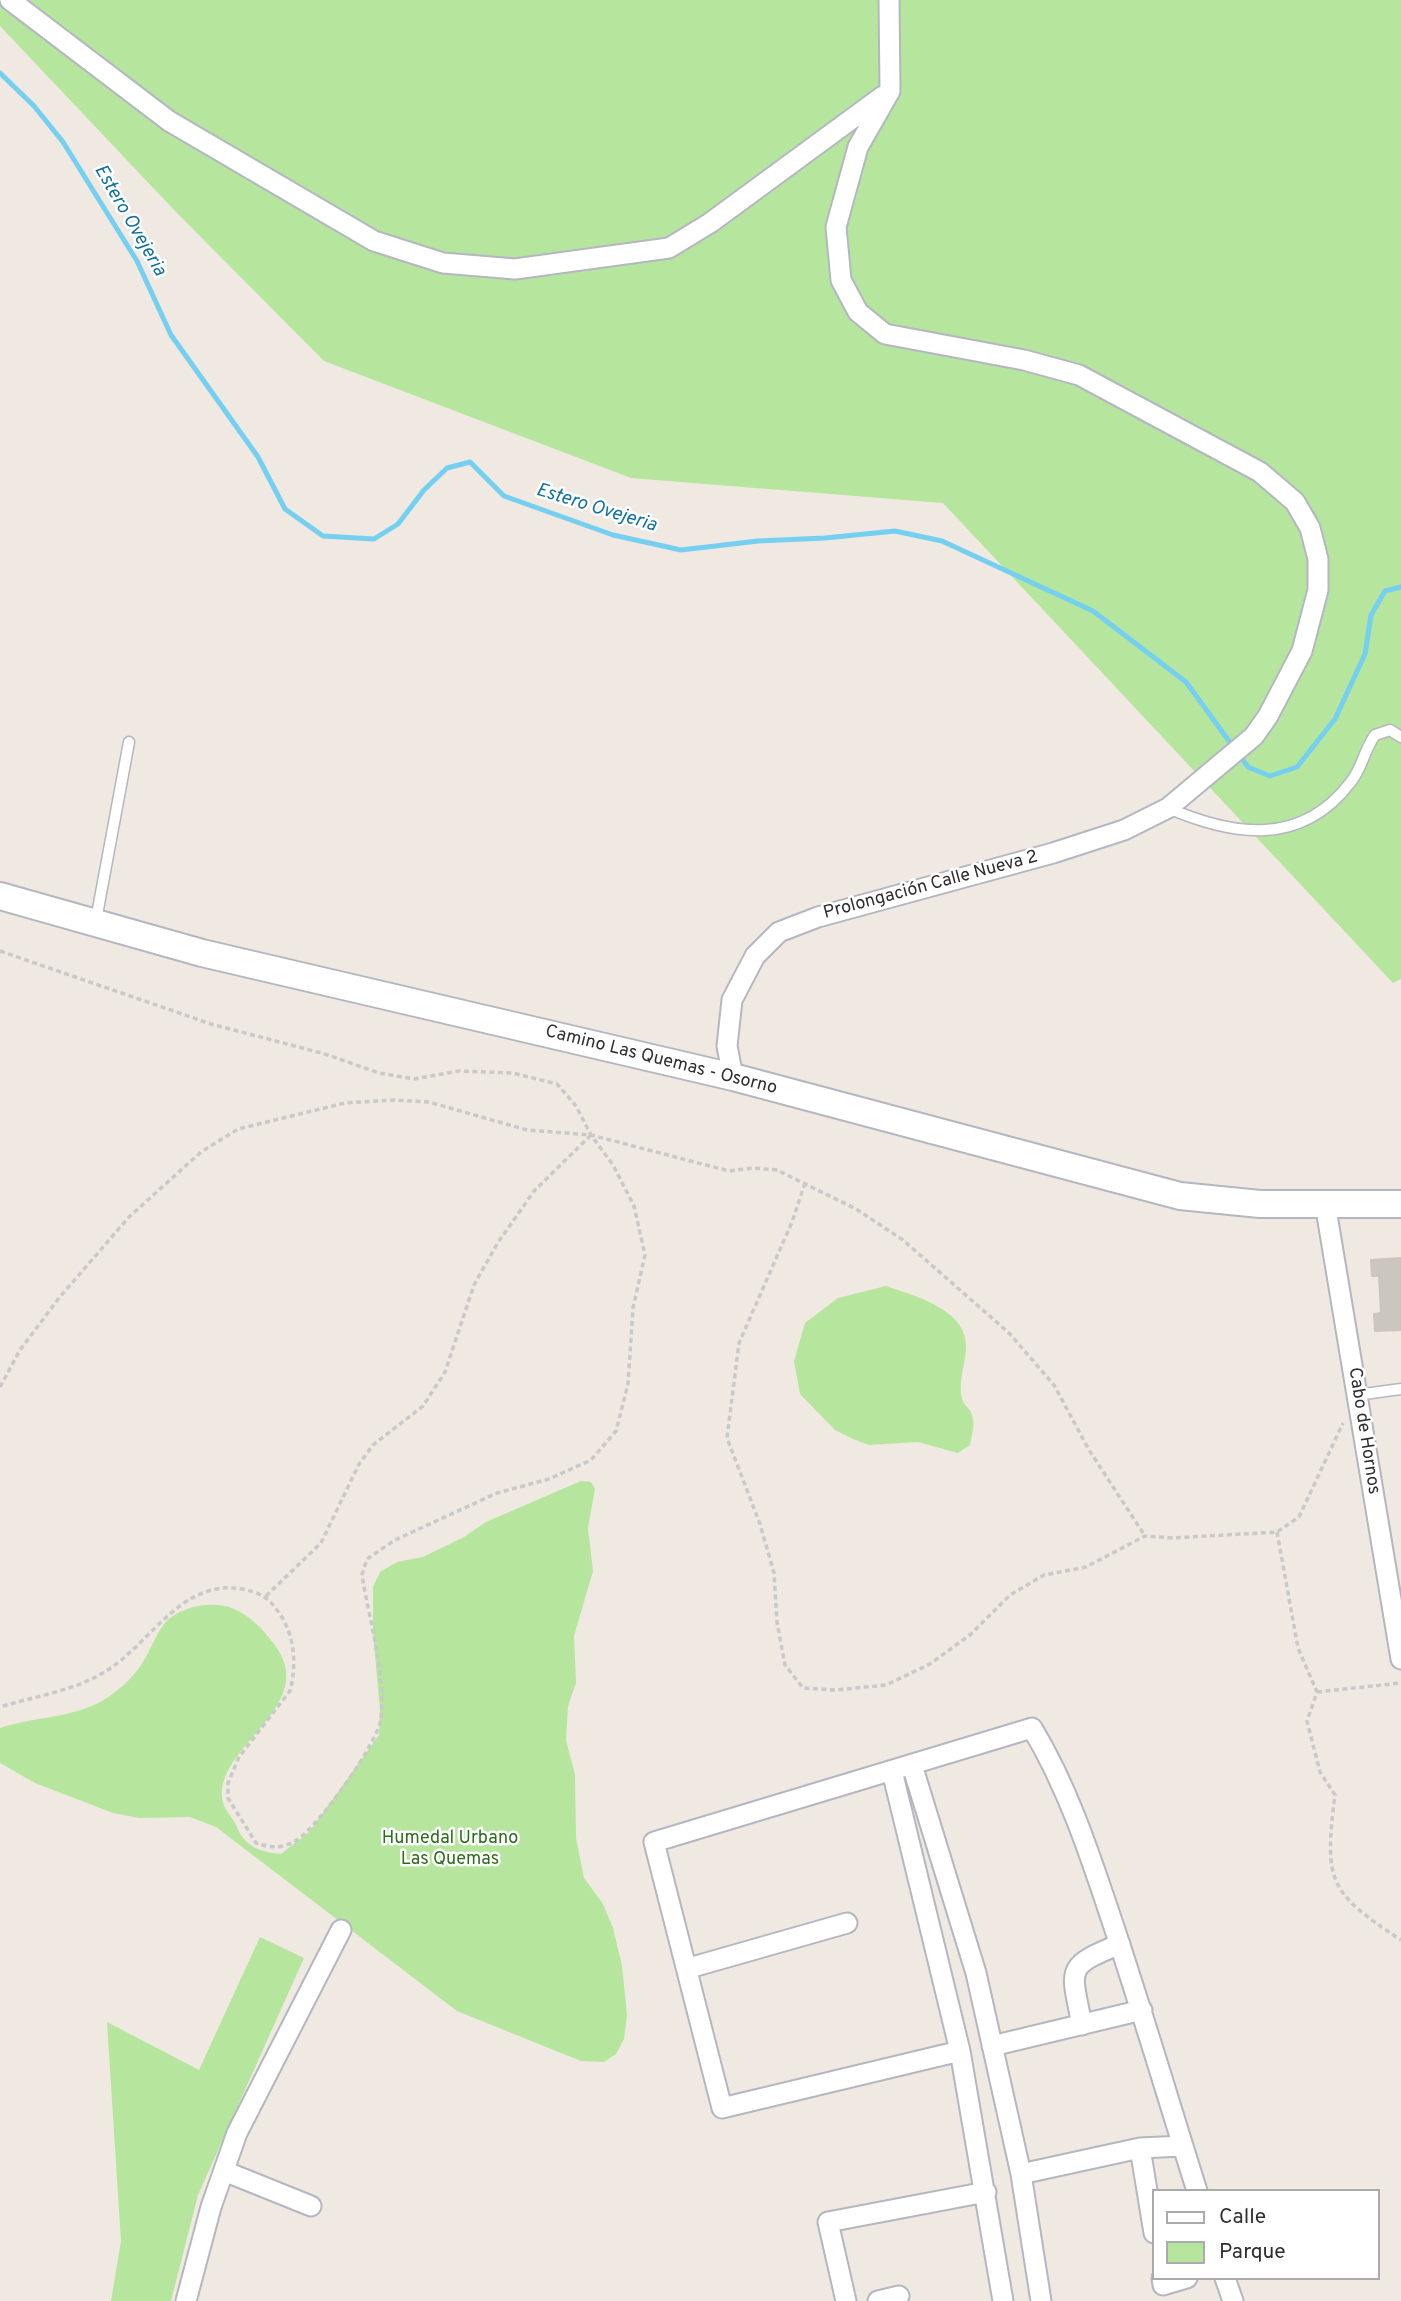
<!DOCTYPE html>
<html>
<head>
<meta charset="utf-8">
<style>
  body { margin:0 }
  #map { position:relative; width:1401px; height:2301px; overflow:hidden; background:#efe9e1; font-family:Overpass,sans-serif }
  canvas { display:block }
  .legend { position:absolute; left:1152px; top:2189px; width:228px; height:91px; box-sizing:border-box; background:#fff; border:2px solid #ababab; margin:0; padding:9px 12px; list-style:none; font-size:21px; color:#2e2e2e }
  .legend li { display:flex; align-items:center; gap:14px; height:35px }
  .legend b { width:35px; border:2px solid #ababab }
</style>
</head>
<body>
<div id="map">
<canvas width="1401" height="2301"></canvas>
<ul class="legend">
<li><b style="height:9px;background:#fff"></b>Calle</li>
<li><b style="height:19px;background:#b6e59e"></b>Parque</li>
</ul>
</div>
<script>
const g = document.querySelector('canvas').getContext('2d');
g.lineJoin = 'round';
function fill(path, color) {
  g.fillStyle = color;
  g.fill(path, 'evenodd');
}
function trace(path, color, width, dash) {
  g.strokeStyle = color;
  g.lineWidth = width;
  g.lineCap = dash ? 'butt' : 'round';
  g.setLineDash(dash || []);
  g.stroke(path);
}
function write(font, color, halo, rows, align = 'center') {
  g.font = font + ' Overpass,sans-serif';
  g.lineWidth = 5;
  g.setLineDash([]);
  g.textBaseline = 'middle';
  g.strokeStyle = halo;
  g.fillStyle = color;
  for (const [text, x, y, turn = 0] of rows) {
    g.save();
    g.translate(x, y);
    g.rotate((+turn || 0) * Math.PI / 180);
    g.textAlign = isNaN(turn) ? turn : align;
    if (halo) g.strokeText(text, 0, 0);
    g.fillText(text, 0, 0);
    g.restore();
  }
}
const green = new Path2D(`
  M0,0H1401V979L1393,983L943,503L631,478L324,361L175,211L0,26Z
  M886,1286C915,1296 969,1310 966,1349C965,1365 958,1382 962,1399C963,1404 968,1407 971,1412C976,1423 972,1434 970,1445L958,1453L918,1442L869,1445L853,1439L835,1430L800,1394L794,1361L805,1323L838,1298Z
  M581,1481L591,1482L595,1489L588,1528L593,1571L574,1636L576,1683L568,1706L566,1740L575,1775L576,1838L584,1878L603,1904L613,1928L622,1966L627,2015L624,2039L616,2054L604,2062L581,2061L457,2011L216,1827L190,1817L139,1818L113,1813L35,1783L0,1763V1728C32,1717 73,1718 102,1701C117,1692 132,1679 141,1665C150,1652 155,1635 165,1623C180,1606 213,1600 234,1609C251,1616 263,1630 274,1644C321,1705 218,1744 222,1797C222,1808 232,1816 236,1825C244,1846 259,1852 281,1854L309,1832L379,1735L380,1710L373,1633V1587L380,1572L397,1562L423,1557L464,1537L486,1522Z
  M260,1937L304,1958L198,2195L171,2301H111L121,2241L107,2022L199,2070Z`);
const stream = new Path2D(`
  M0,73L34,106L63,142L137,261L171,335L258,457L285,509L323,536L374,539L398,524L424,490L447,468L470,462L504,496L613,535L681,550L758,541L825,538L895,531L942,541L1093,611L1186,682L1248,767L1270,776L1297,767L1335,719L1365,654L1371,615L1385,591L1401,587`);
const building = new Path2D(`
  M1401,1258V1330L1375,1331L1374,1314L1381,1313L1379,1276H1372L1371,1260Z`);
const path = new Path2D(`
  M0,951L211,1024L325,1054L379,1073L414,1079L459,1071L513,1073L557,1084L576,1106L591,1135L613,1165L634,1206L645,1255L633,1308L628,1384L616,1431L591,1460L549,1479L497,1493L395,1540L367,1559L362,1575C369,1621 386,1671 381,1718C379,1742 318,1827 297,1840C283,1849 271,1848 256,1843L228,1798V1783L239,1757L290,1691C297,1663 295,1634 277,1610C268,1597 258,1592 242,1589C179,1578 149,1648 101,1674C72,1691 32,1697 0,1707
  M805,1183L792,1222L739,1343L727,1438L760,1524L774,1573L777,1622L785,1665L803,1688L836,1690L886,1685L930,1664L971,1634L1010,1595L1044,1575L1086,1567L1145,1536L1173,1538L1277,1532L1299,1517L1343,1423
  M0,1387L20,1350L59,1298L129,1217L201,1152L238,1129L345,1103L396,1100L429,1102L527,1130L591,1135L729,1171L753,1168L777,1170L856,1209L903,1240L1009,1333L1054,1385L1089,1450L1145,1536
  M1277,1532L1298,1648L1317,1692L1307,1721L1320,1772L1335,1795C1324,1881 1328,1892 1401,1940
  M266,1596L321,1543L359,1464L373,1445L423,1406L445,1372L474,1285L497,1244L534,1191L591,1135
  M1317,1692L1401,1683`);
const service = new Path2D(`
  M1168,808C1233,836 1301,847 1350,783C1362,769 1364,750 1375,735L1390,730L1401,737
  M96,920L129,742
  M1357,1395L1401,1389`);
const minor = new Path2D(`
  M10,0L169,121L374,241L443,263L515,269L669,248L710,223L883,96
  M733,1077L727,1046L732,1000L755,956L779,932L818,917L1053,853L1124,830L1168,808L1254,736L1268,716L1302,651L1318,590V559L1310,528L1295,502L1260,472L1079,375L1024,360L885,334L858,312L841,280L836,227L858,147L890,91L889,0
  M1325,1203L1401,1659
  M912,1765L976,1973L1021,2174L1041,2301
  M892,1771L960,2051L1003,2301
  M689,1968L847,1923
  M1082,2025C1071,1968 1064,1967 1120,1944
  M992,2046L1142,2010
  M960,2051L722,2108L654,1842L1032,1728C1067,1786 1089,1852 1110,1915C1141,2007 1168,2099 1197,2191
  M1140,2148L1154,2233
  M224,2171L311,2206
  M1021,2174L1140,2148L1183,2146
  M1162,2278L1163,2285L1187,2278
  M1225,2278L1233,2301
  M186,2301L211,2207L237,2133L341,1930
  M846,2301L828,2222L986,2192
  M878,2301L899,2296`);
const secondary = new Path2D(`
  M0,896L202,953L733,1077L1180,1196L1260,1204H1401`);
const streetNames = [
  ["Prolongación Calle Nueva 2",931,886,-15],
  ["Camino Las Quemas - Osorno",661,1061,14],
  ["Cabo de Hornos",1363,1431,81]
];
const parkNames = [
  ["Humedal Urbano",450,1839],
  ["Las Quemas",450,1860]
];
const waterNames = [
  ["Estero Ovejeria",129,221,60],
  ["Estero Ovejeria",596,509,17]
];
fill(green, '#b6e59e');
trace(stream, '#75cff0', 5);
fill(building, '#cbc7bf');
trace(building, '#cbc5ba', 2);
trace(service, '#b4b7c1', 13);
trace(minor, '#b4b7c1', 23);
trace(secondary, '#b4b7c1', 30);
trace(path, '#c9c9c9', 3.5, [5, 3.5]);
trace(service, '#fff', 10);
trace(minor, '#fff', 19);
trace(secondary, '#fff', 26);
write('18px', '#2e2e2e', '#fff', streetNames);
write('18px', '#2c6e1b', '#fff', parkNames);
write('italic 19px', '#0d6fa3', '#fff', waterNames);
</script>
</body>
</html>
